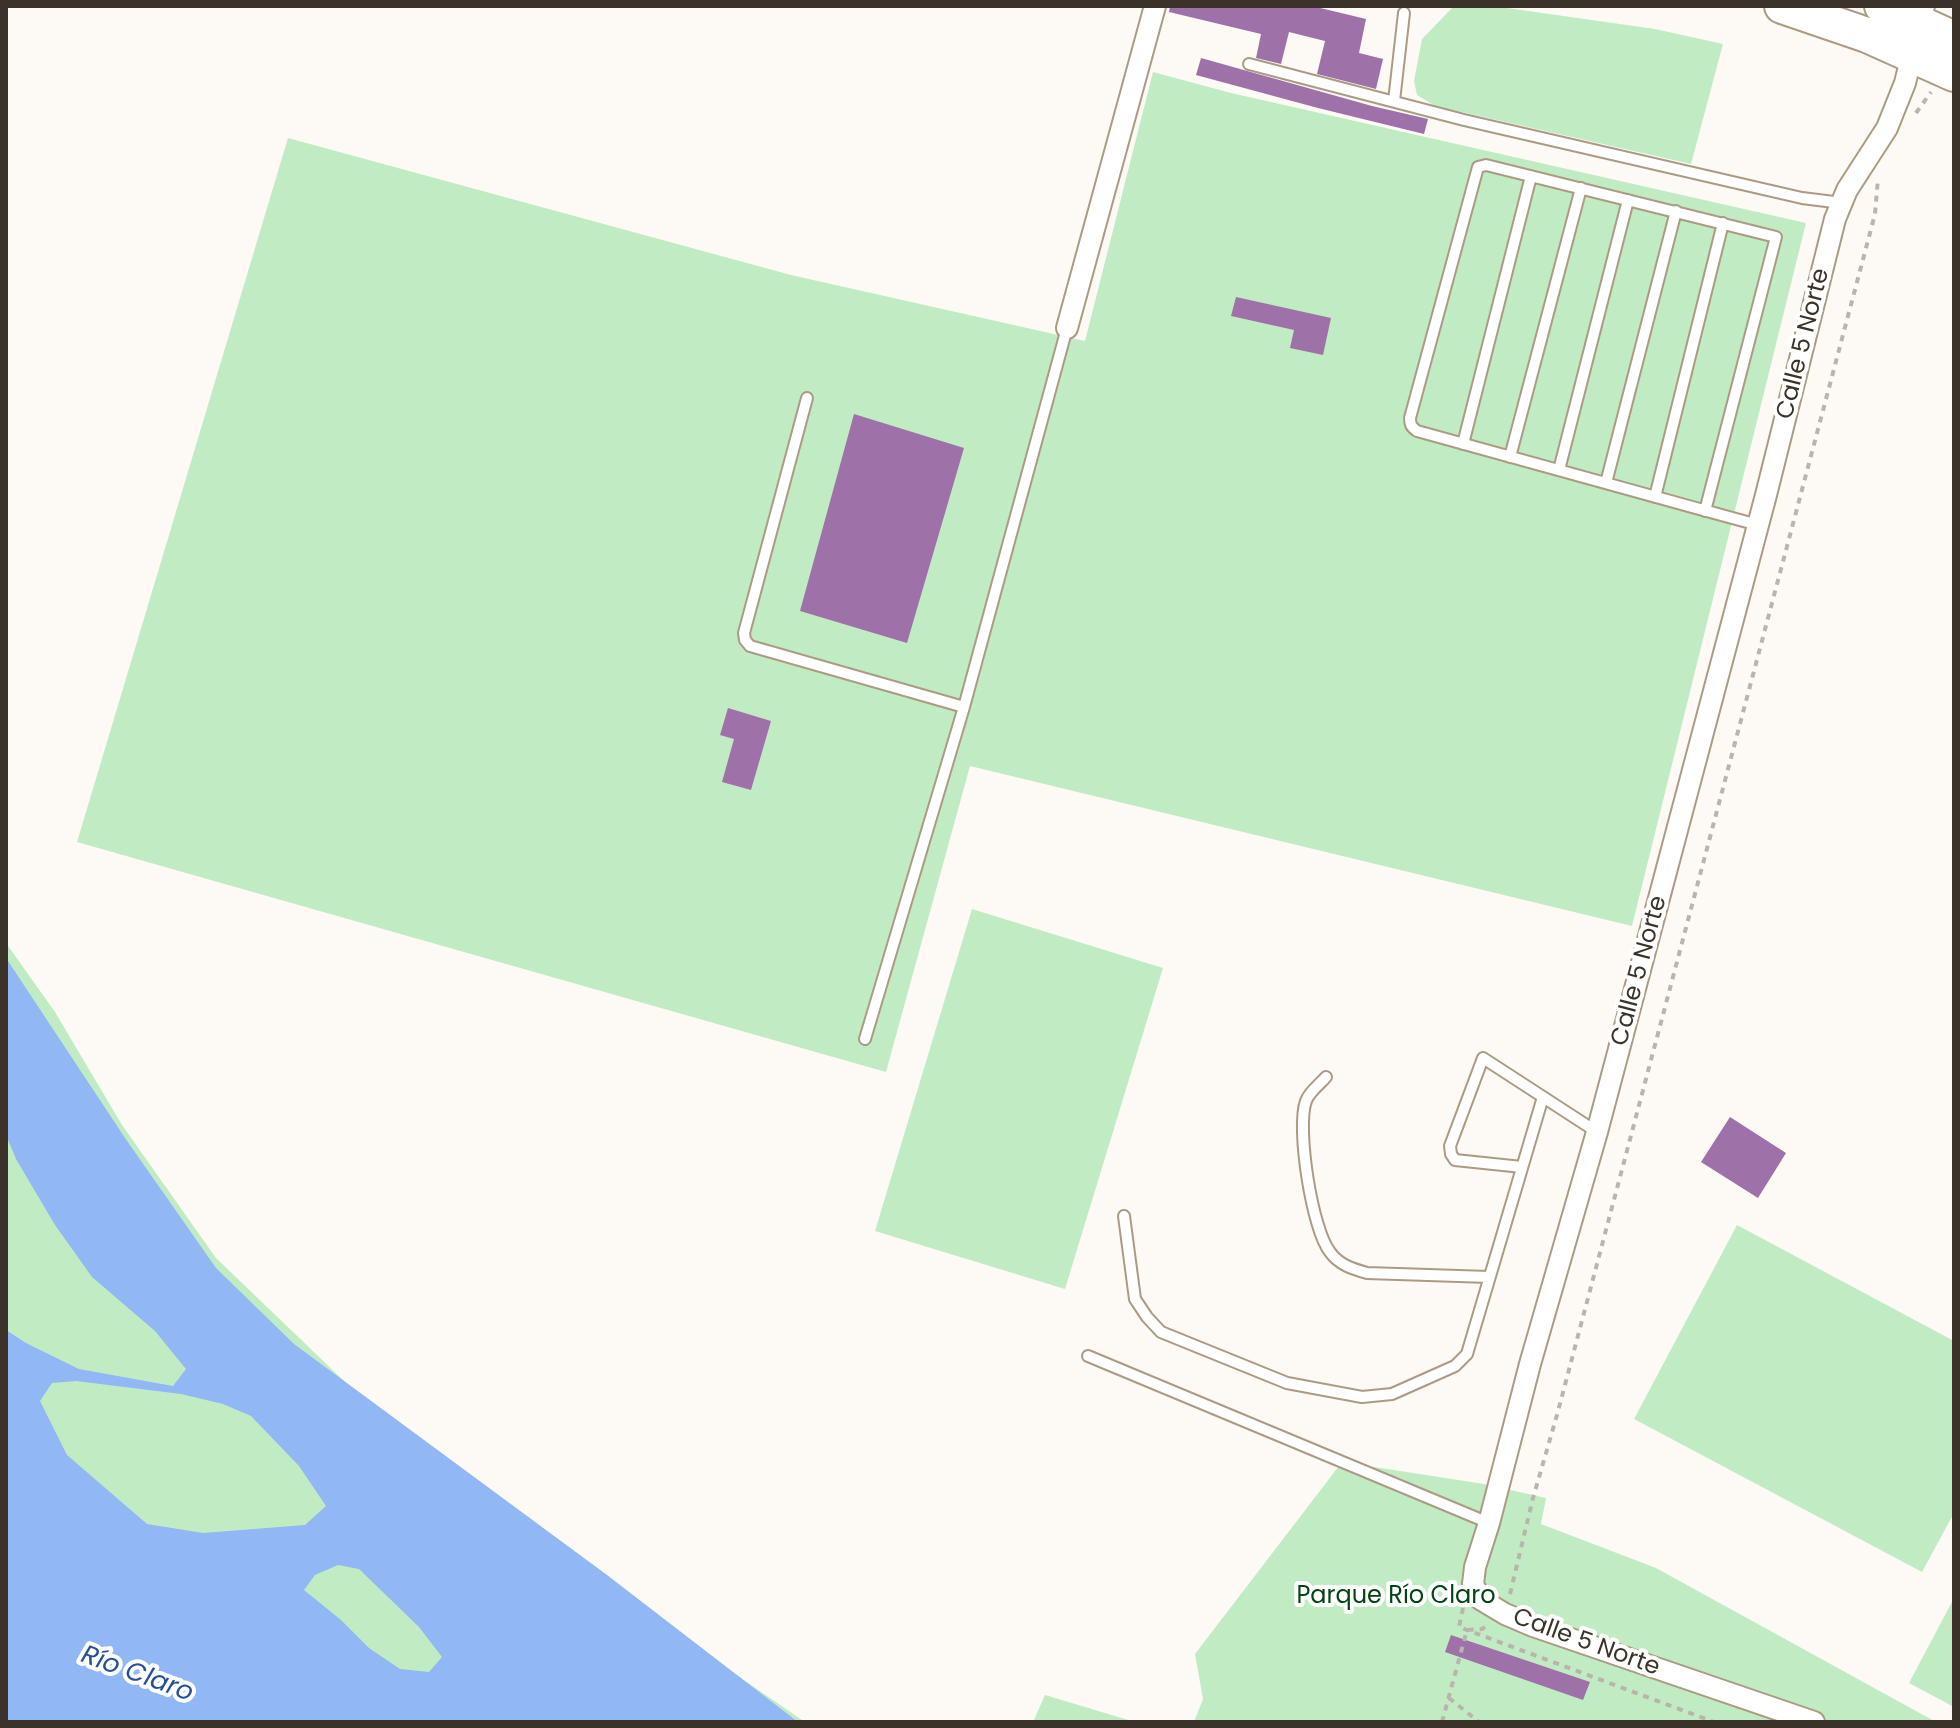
<!DOCTYPE html>
<html>
<head>
<meta charset="utf-8">
<style>
  body { margin:0 }
  #map { position:relative; width:1960px; height:1728px; overflow:hidden; background:#fdf9f4; font-family:Poppins,sans-serif }
  canvas { display:block }
  .frame { position:absolute; inset:0; border:8px solid #3b332a; pointer-events:none }
</style>
</head>
<body>
<div id="map">
<canvas width="1960" height="1728"></canvas>
<div class="frame"></div>
</div>
<script>
const g = document.querySelector('canvas').getContext('2d');
g.lineJoin = 'round';
function fill(path, color) {
  g.fillStyle = color;
  g.fill(path, 'evenodd');
}
function trace(path, color, width, dash) {
  g.strokeStyle = color;
  g.lineWidth = width;
  g.lineCap = dash ? 'butt' : 'round';
  g.setLineDash(dash || []);
  g.stroke(path);
}
function write(font, color, halo, rows, align = 'center') {
  g.font = font + ' Poppins,sans-serif';
  g.lineWidth = 8;
  g.setLineDash([]);
  g.textBaseline = 'middle';
  g.strokeStyle = halo;
  g.fillStyle = color;
  for (const [text, x, y, turn = 0] of rows) {
    g.save();
    g.translate(x, y);
    g.rotate((+turn || 0) * Math.PI / 180);
    g.textAlign = isNaN(turn) ? turn : align;
    if (halo) g.strokeText(text, 0, 0);
    g.fillText(text, 0, 0);
    g.restore();
  }
}
const green = new Path2D(`
  M1454,6H1493L1655,29L1723,44L1691,164L1435,106L1417,95L1414,81L1422,39Z
  M1153,72L1231,93L1806,223L1632,926L970,766L886,1072L77,842L288,138L791,275L1085,341Z
  M972,909L1163,968L1065,1289L875,1231Z
  M6,943L55,1012L122,1125L216,1258L343,1380L498,1511L805,1722H6Z
  M1737,1225L1954,1341V1513L1922,1572L1634,1419Z
  M1342,1462L1484,1484L1546,1498L1541,1524L1656,1568L1936,1722H1194L1203,1699L1195,1654Z
  M1954,1598V1707L1909,1683Z
  M1045,1695L1135,1722H1033Z`);
const water = new Path2D(`
  M6,958L125,1138L216,1268L294,1344L607,1575L798,1722H6V1330L26,1343L79,1369L173,1386L186,1369L155,1331L92,1277L55,1225L16,1159L6,1135ZM76,1381L181,1394L223,1404L251,1416L299,1466L326,1506L305,1525L203,1533L147,1524L67,1455L40,1401L52,1383ZM338,1565L359,1569L419,1627L442,1657L429,1672L400,1669L369,1648L341,1620L304,1590L315,1575Z`);
const building = new Path2D(`
  M1170,6H1312L1366,19L1359,53L1383,59L1376,89L1317,74L1325,41L1289,32L1281,64L1256,58L1261,34L1169,12Z
  M1201,58L1372,106L1428,119L1424,134L1318,108L1196,75Z
  M1236,297L1331,318L1323,355L1290,348L1294,330L1231,316Z
  M854,414L964,448L907,643L800,611Z
  M728,708L771,721L751,790L722,782L734,739L720,735Z
  M1730,1117L1786,1153L1758,1198L1701,1162Z
  M1451,1635L1590,1682L1583,1700L1445,1652Z`);
const path = new Path2D(`
  M1916,113L1931,92
  M1510,1594L1533,1498L1557,1415L1875,214L1878,178
  M1463,1608L1459,1627L1714,1722
  M1449,1698L1479,1722
  M1442,1722L1467,1630L1482,1629L1486,1626`);
const lane = new Path2D(`
  M1249,64L1464,120L1802,198L1842,203
  M1394,101L1404,13
  M807,398L744,633L745,640L750,646L964,707L1067,328
  M1463,444L1531,176
  M1510,457L1581,188
  M1559,470L1628,200
  M1606,483L1676,211
  M1655,497L1723,223
  M1705,511L1776,237L1486,165L1478,167L1410,418C1410,424 1411,427 1417,431C1530,462 1644,494 1758,525
  M865,1039L964,707
  M1326,1077C1320,1084 1309,1092 1306,1101C1296,1127 1312,1230 1330,1252C1339,1265 1353,1269 1367,1273L1489,1277
  M1522,1167L1455,1160L1451,1154L1450,1146L1483,1058L1597,1132
  M1124,1216L1135,1299L1147,1317L1161,1332L1287,1383L1362,1397L1392,1394L1455,1366L1467,1354L1543,1097
  M1088,1356L1489,1523`);
const street = new Path2D(`
  M1067,328L1155,6
  M1814,1722L1533,1626L1505,1614L1480,1599L1473,1584L1475,1567L1489,1523L1530,1364L1597,1132L1766,495L1835,219L1847,190L1887,128L1905,83L1924,6`);
const primary = new Path2D(`
  M1782,6L1867,35L1954,74
  M1882,6L1954,39`);
const streetNames = [
  ["Calle 5 Norte",1804,344,-76],
  ["Calle 5 Norte",1640,971,-75],
  ["Calle 5 Norte",1586,1643,20]
];
const parkNames = [
  ["Parque Río Claro",1396,1597]
];
const waterNames = [
  ["Río Claro",137,1675,20]
];
fill(green, '#c1ecc3');
fill(water, '#91b7f5');
fill(building, '#9f71a9');
trace(lane, '#ac9b83', 14);
trace(street, '#ac9b83', 24);
trace(primary, '#ac9b83', 38);
trace(path, '#b9b4ae', 4, [6, 6]);
trace(lane, '#fff', 10);
trace(street, '#fff', 20);
trace(primary, '#fff', 34);
write('24px', '#3b332a', '#fff', streetNames);
write('24px', '#024512', '#fff', parkNames);
write('italic 26px', '#255099', '#fff', waterNames);
</script>
</body>
</html>
